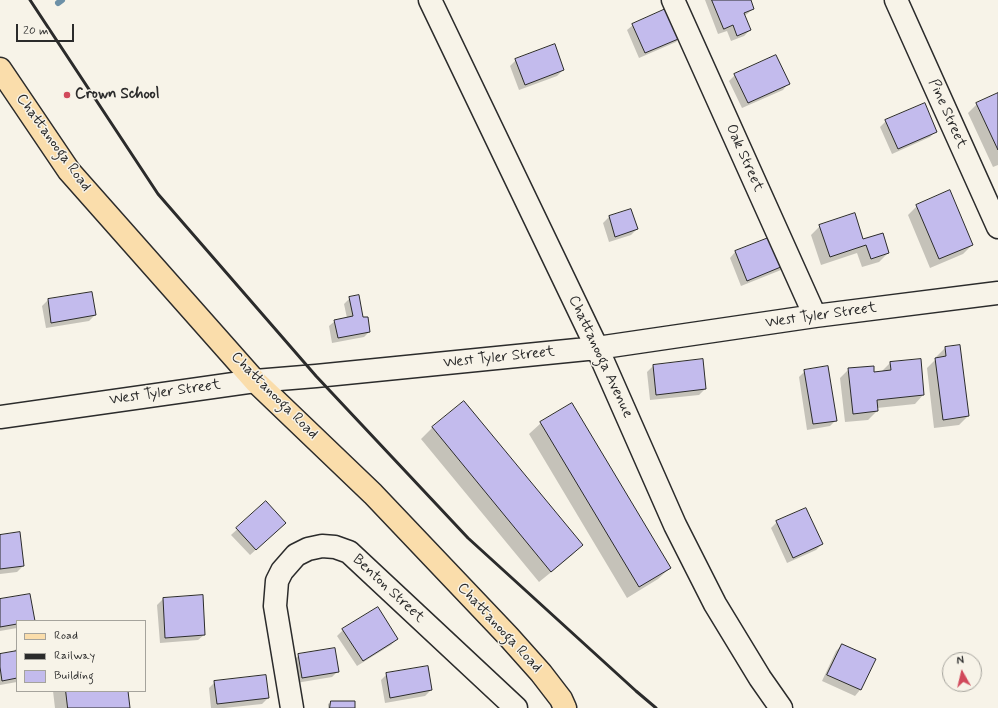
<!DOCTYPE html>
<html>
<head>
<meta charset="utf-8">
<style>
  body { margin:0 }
  #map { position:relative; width:998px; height:708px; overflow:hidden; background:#f7f3e8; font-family:Mynerve,sans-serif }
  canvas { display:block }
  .legend { position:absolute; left:16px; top:620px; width:130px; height:72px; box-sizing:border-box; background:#f7f3e8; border:1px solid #a5a39c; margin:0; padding:5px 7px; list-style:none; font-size:12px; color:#2b2b2b }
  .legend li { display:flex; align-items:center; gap:8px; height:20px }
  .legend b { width:20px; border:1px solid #a5a39c }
  .north { position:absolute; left:942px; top:652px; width:40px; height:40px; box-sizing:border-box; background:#f7f3e8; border:1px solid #a5a39c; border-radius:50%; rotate:352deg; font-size:11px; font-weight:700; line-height:16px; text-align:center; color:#2b2b2b }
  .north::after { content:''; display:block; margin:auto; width:14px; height:18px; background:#d1495b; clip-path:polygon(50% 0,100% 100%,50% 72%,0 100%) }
  .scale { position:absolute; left:16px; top:24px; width:58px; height:18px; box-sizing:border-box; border:2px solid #2b2b2b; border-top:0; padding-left:5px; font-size:12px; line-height:14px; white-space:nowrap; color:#2b2b2b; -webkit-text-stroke:3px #f7f3e8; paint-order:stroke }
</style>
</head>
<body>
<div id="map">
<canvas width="998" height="708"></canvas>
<ul class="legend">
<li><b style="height:5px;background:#faddab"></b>Road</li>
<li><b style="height:5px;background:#2b2b2b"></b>Railway</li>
<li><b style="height:11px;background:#c3bbed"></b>Building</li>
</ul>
<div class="north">N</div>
<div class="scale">20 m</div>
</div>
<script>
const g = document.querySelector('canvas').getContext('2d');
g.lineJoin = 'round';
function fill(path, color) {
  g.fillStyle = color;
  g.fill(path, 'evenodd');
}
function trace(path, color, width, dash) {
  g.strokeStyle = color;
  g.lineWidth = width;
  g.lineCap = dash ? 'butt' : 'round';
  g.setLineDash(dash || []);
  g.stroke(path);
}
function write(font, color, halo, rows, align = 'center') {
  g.font = font + ' Mynerve,sans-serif';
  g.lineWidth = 3;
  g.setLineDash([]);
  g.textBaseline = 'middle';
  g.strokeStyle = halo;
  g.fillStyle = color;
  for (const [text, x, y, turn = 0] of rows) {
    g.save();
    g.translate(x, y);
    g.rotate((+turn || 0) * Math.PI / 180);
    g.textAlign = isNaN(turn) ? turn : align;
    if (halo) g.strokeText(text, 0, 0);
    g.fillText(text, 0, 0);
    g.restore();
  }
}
const shadow = new Path2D(`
  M705,0H750L753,9L747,14L744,16L750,30L744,36L731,41L727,31L718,34Z
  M633,25L681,36L676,42L639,58L627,30Z
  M516,60L563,70L557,76L519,90L510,66Z
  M735,75L788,84L783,90L742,108L729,81Z
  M998,94V165L993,167L968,113L977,104Z
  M886,121L936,131L930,137L892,154L880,127Z
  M917,206L972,245L963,254L930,268L908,215Z
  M631,211L637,229L631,235L609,242L603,223L609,217Z
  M820,226L863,241L888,253L879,262L862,267L857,253L821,265L811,235Z
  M776,236L787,264L781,270L741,286L730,258L735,252Z
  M91,293L95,315L89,321L46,328L42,306L48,300Z
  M350,298L369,332L364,337L332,343L329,326L335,321L347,318L344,304Z
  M959,346L968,416L959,425L934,428L927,368L936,359V357L945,348Z
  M702,361L705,389L699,395L650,400L647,372L653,366Z
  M890,363L923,395L915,404L877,408V411L868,420L845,422L840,378L849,369L873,373L881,372Z
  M805,371L836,420L830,426L807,430L799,377Z
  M464,402L582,545L571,556L539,582L421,439L432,428Z
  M541,423L670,568L658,579L627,598L529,434Z
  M266,503L279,529L250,555L231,535Z
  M805,509L822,544L816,550L787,563L771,528L777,522Z
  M0,536L23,566L17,572L0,574Z
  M202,596L204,635L198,640L160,643L157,605L163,599Z
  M0,600L33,621H17V628L0,631Z
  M343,630L397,639L391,645L357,666L337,636Z
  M842,645L860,690L855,696L822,681L836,651Z
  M17,648V682L0,685V655L14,652V651Z
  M299,655L338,671L332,677L296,683L293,661Z
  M427,667L431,690L425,696L385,703L381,680L387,674Z
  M215,682L268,698L262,704L224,708H211L209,688Z
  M53,691H127L129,708H55Z
  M331,702L354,708H328V704Z`);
const stream = new Path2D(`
  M58,3L62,0`);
const building = new Path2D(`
  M712,0H751L754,9L744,13L751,30L737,36L733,25L724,29Z
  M670,7L683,37L645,53L632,24Z
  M555,44L564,70L525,85L515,59Z
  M776,55L790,84L748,103L734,74Z
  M998,93V150L976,103Z
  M925,103L937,132L898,149L885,120Z
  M950,190L973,245L939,259L916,205Z
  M631,209L638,229L615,237L609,216Z
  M855,213L863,239L883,233L889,253L871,259L866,245L830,257L819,225Z
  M776,235L788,264L747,281L735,251Z
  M92,292L96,315L51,323L48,299Z
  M359,295L363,317H368L370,332L338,338L334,320L353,316L349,297Z
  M960,345L969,416L943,420L935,358L946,356L945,347Z
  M703,359L706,389L656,395L653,365Z
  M921,359L924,395L877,400L878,411L853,414L848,368L874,366V372L891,370L890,362Z
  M828,366L837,421L813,424L804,370Z
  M464,401L583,545L551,572L432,427Z
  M572,403L671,568L639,587L540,422Z
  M266,501L286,523L256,550L236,528Z
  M806,508L823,544L793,558L776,521Z
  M20,532L24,566L0,569V535Z
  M30,594L35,621H17V624L0,627V599Z
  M203,595L205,635L165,638L163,598Z
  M378,607L398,639L363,661L342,629Z
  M842,644L876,659L861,690L827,675Z
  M335,648L339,672L302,678L298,654Z
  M17,651V678L2,681L0,667V654Z
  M428,666L432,690L390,698L386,673Z
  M266,675L269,698L217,704L214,681Z
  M66,691H128L130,708H68Z
  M331,701H355V708H330Z`);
const minor = new Path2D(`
  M430,0L597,348L675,525L715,604L760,678L781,708
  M673,0L815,316
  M896,0L998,227
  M0,417L255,381L316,376L597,348L815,316L998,293
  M292,708L275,606L277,581L282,571L296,555L308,549L322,546L335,547L349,552L516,708`);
const major = new Path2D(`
  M0,69L69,171L255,381L373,494L508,636L541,673L561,699L565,708`);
const rail = new Path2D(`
  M30,0L158,194L316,376L468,538L636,691L656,708`);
const markers = [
  [67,95,4,"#d1495b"]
];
const poiNames = [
  ["Crown School",75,95]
];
const streetNames = [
  ["Pine Street",947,114,66],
  ["Chattanooga Road",53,143,54],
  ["Oak Street",744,158,66],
  ["West Tyler Street",821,316,-8],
  ["Chattanooga Avenue",600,357,65],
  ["West Tyler Street",499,358,-6],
  ["West Tyler Street",165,393,-8],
  ["Chattanooga Road",274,396,45],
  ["Benton Street",388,589,43],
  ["Chattanooga Road",499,628,47]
];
fill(shadow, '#0003');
trace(stream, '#6d90a7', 6);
fill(building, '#c3bbed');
trace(building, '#2b2b2b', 1);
trace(minor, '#2b2b2b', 25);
trace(major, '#2b2b2b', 25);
trace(minor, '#f7f3e8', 22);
trace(major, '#faddab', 22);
trace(rail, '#2b2b2b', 3);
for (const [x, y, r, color] of markers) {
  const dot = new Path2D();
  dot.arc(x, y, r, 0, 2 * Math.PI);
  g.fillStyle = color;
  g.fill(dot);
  trace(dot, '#f7f3e8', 1.5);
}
write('bold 15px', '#2b2b2b', '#f7f3e8', poiNames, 'left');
write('15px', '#2b2b2b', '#f7f3e8', streetNames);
</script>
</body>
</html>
